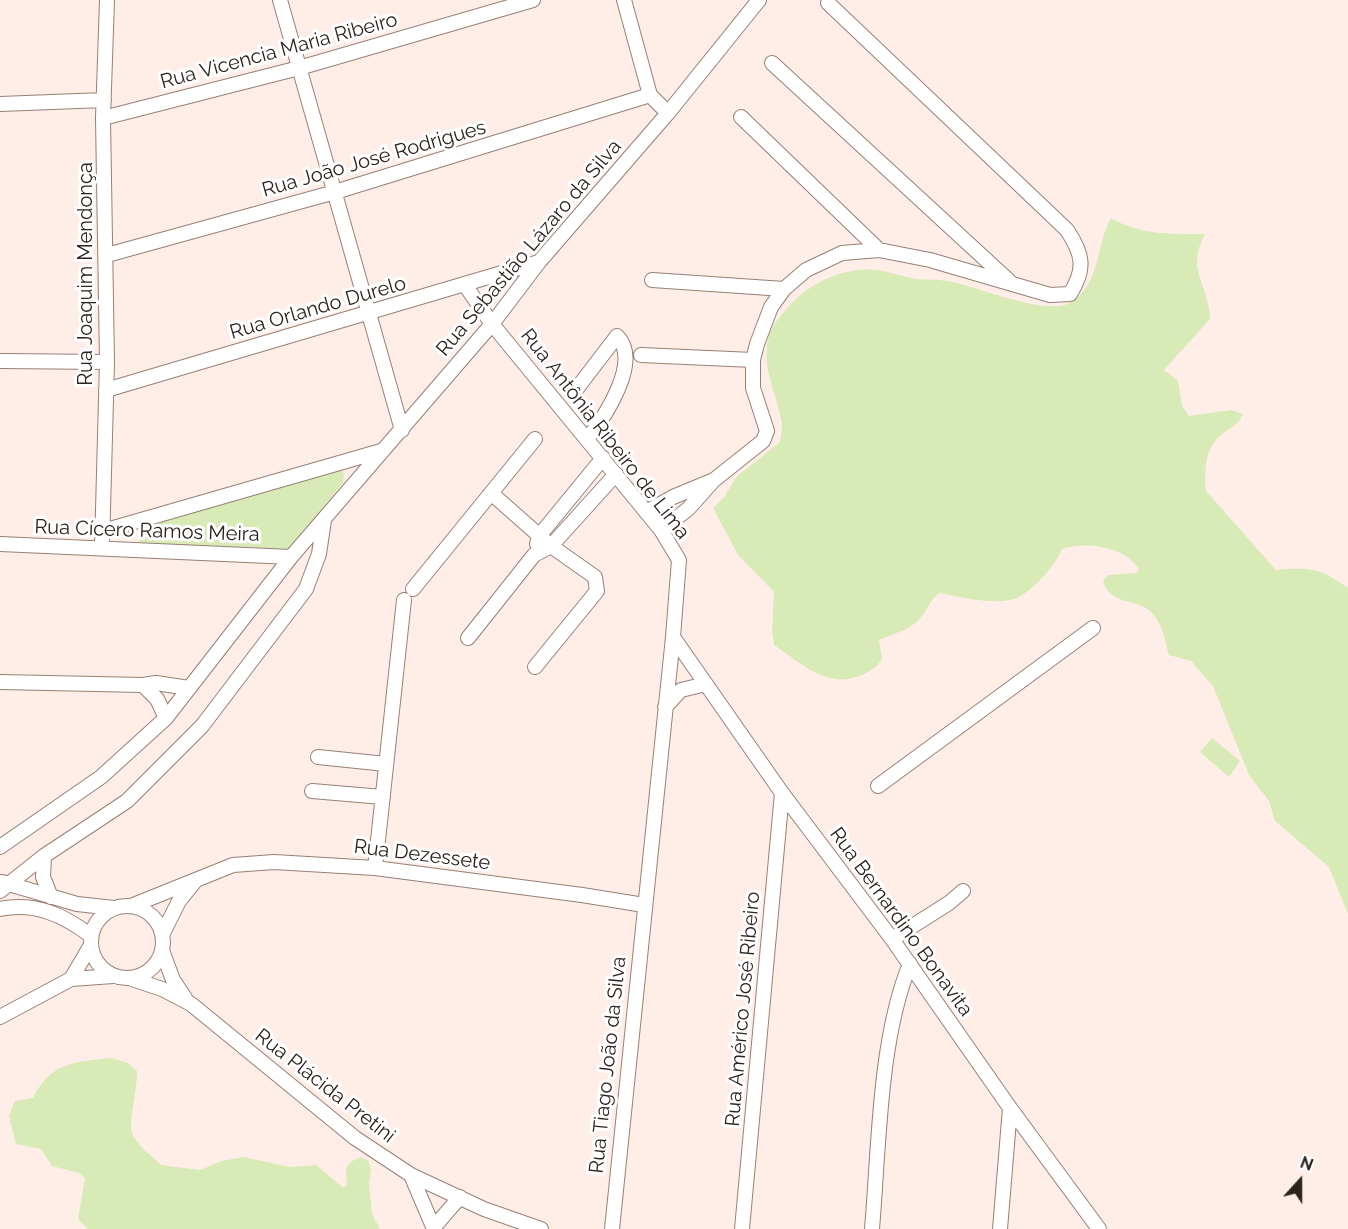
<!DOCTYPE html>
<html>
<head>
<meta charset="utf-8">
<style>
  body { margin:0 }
  #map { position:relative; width:1348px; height:1229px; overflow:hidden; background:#feeee7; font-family:Raleway,sans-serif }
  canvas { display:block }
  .north { position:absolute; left:1270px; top:1151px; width:60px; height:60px; -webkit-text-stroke:4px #fff; paint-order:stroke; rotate:21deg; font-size:16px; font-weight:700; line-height:24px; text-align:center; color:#2c221e }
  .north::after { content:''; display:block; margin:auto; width:21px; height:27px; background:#2c221e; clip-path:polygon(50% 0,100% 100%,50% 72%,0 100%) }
</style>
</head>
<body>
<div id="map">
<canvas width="1348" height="1229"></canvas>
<div class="north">N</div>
</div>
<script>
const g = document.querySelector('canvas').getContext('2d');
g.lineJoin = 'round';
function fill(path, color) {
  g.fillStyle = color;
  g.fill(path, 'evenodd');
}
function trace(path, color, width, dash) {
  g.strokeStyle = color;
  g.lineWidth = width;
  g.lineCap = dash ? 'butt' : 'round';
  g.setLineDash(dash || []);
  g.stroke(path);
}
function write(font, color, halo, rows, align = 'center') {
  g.font = font + ' Raleway,sans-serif';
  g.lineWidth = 6;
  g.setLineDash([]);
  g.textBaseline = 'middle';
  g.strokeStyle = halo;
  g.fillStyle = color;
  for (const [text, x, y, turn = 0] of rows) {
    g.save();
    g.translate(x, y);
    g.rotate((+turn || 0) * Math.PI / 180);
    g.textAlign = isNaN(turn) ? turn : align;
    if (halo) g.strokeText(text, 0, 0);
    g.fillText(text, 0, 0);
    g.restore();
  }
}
const green = new Path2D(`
  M1111,218C1139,235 1172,234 1205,234C1185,271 1209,283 1210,319L1164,370L1178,381L1182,406L1189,416L1231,410L1243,414C1238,427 1224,430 1216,440C1205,452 1204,476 1206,491L1276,570C1309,567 1321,568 1348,588V914L1329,867L1275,821L1269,801L1249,775L1213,686L1191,661L1169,655C1165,641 1162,621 1150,611C1134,598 1110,605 1103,581L1108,575L1137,573L1139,569C1125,546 1085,541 1062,549C1055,566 1029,597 1010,600C987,604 961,597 939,593C929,601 929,607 922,616C913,629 893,634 879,640L882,659C877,667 873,669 864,674C829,691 802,664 774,645L772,632L774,592L738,555L713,508L725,496L736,477L780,442C781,435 783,426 781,419C776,393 762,368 768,339C770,327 787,307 796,299C817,280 847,267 875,270C889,271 902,277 916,279C926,280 937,279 947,281C976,285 1047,318 1071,302C1102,282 1095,246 1111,218Z
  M341,469L344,474L343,483L289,549L143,544L139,541L138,531L142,526Z
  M1212,738L1240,761L1229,777L1200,752Z
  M111,1058L128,1063L137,1071C138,1086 128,1123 132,1133C136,1144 153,1157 161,1165L200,1170L221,1161L244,1157L290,1167L316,1165L344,1188L347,1184C345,1168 345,1163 361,1157L368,1161L371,1168L369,1184L372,1214L380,1229H88L78,1219L85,1178L79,1173L52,1166L41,1149L16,1144L9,1116L15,1101L33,1098C51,1062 74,1062 111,1058Z`);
const minor = new Path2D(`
  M280,0L402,430
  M624,0L650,95L668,113
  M772,63L1009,281
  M0,104L104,100
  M741,117L879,250
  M103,118L299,68L533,0
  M107,255L335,192L650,95
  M652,280L784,289
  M465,285L492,324L661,530L679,560L673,637L612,1229
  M641,355L753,360
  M0,361L107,362
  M106,390L539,262
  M575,391L617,336C642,361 605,417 587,439
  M491,493L551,546L595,577L597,591L535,667
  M646,512L673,497L714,480
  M661,530L688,509L714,480L763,441L767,431L753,388V360L757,344L771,307L784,289L806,270L842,253L879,250L930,260L1050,295L1070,294C1086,269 1083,254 1067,230L828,3
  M103,531L381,451
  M0,544L291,557
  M537,544L539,536L603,458
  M102,547L107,362L103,118L107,0
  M413,589L535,439
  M673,637L782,793L892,939L1010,1108L1099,1229
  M468,638L534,555L551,546L616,474
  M0,682L143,685L156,683L189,688
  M143,685L157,699L166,718
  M665,707L681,690L706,684
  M318,757L386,764
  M878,786L1093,628
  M312,791L383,797
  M0,847L101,777L166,718L291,557L492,324L539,262L668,113L759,0
  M44,856L43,877L51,897
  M375,868L404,600
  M2,882L77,904L114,908
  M0,891L44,856L127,801L202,726L306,589L319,554L324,520
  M91 942a36 36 0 1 1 72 0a36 36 0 1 1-72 0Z
  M131,906L233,865L274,862L375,868L582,895L644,905
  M0,909C35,902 64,915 91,936
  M163,933L179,901L196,880
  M892,939L949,903L963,891
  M163,953L173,980L185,998
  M71,979L91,945
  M132,979L162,989L191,1004L355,1138L411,1175L484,1209L541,1229
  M0,1017L71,979L113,976
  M411,1175L434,1229
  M434,1227L460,1197
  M742,1229L782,793
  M872,1229C879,1147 879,1039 910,964
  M1000,1229L1010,1108`);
const streetNames = [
  ["Rua Vicencia Maria Ribeiro",279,51,-15],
  ["Rua João José Rodrigues",374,159,-16],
  ["Rua Sebastião Lázaro da Silva",529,248,-50],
  ["Rua Joaquim Mendonça",86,274,-90],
  ["Rua Orlando Durelo",318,308,-16],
  ["Rua Antônia Ribeiro de Lima",605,434,52],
  ["Rua Cícero Ramos Meira",147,531,2],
  ["Rua Dezessete",422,855,7],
  ["Rua Bernardino Bonavita",901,922,54],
  ["Rua Américo José Ribeiro",743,1009,-85],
  ["Rua Tiago João da Silva",608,1065,-84],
  ["Rua Plácida Pretini",325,1086,38]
];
fill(green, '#d8ebb7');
trace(minor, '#978075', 16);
trace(minor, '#fff', 14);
write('20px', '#2c221e', '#fff', streetNames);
</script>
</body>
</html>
